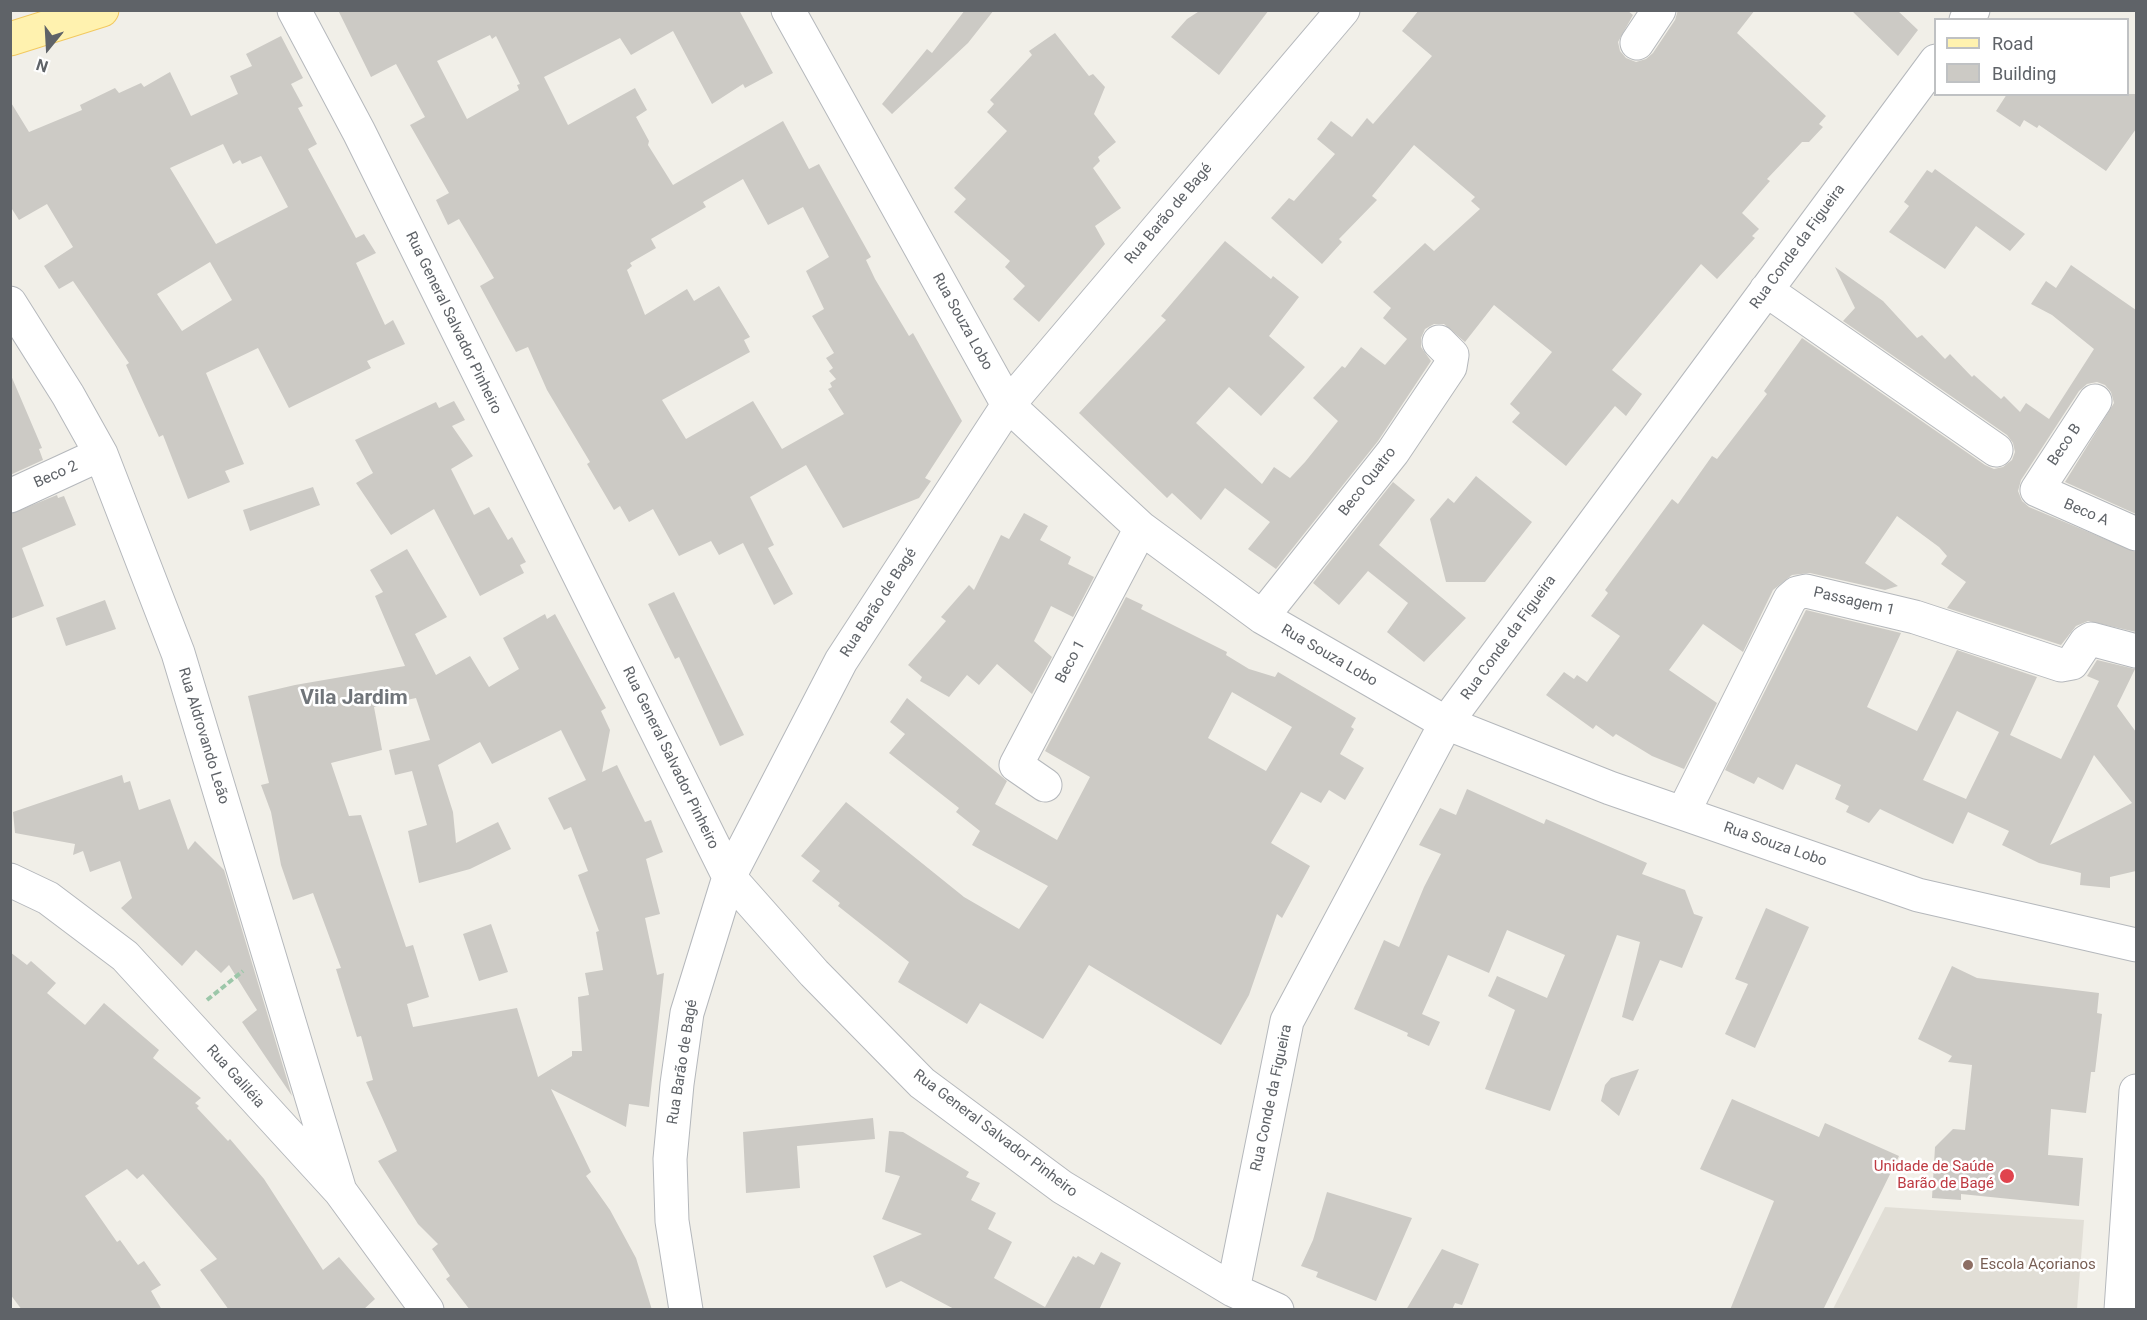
<!DOCTYPE html>
<html>
<head>
<meta charset="utf-8">
<style>
  body { margin:0 }
  #map { position:relative; width:2147px; height:1320px; overflow:hidden; background:#f1efe8; font-family:Roboto,sans-serif }
  canvas { display:block }
  .frame { position:absolute; inset:0; border:12px solid #5f6368; pointer-events:none }
  .legend { position:absolute; left:1934px; top:18px; width:195px; height:78px; box-sizing:border-box; background:#fff; border:2px solid #bfc1c3; margin:0; padding:8px 10px; list-style:none; font-size:18px; color:#5f6368 }
  .legend li { display:flex; align-items:center; gap:12px; height:30px }
  .legend b { width:30px; border:2px solid #bfc1c3 }
  .north { position:absolute; left:18px; top:18px; width:60px; height:60px; -webkit-text-stroke:4px #fff; paint-order:stroke; rotate:198deg; font-size:16px; font-weight:700; line-height:24px; text-align:center; color:#5f6368 }
  .north::after { content:''; display:block; margin:auto; width:21px; height:27px; background:#5f6368; clip-path:polygon(50% 0,100% 100%,50% 72%,0 100%) }
</style>
</head>
<body>
<div id="map">
<canvas width="2147" height="1320"></canvas>
<div class="frame"></div>
<ul class="legend">
<li><b style="height:8px;background:#fff2af"></b>Road</li>
<li><b style="height:16px;background:#cccac5"></b>Building</li>
</ul>
<div class="north">N</div>
</div>
<script>
const g = document.querySelector('canvas').getContext('2d');
g.lineJoin = 'round';
function fill(path, color) {
  g.fillStyle = color;
  g.fill(path, 'evenodd');
}
function trace(path, color, width, dash) {
  g.strokeStyle = color;
  g.lineWidth = width;
  g.lineCap = dash ? 'butt' : 'round';
  g.setLineDash(dash || []);
  g.stroke(path);
}
function write(font, color, halo, rows, align = 'center') {
  g.font = font + ' Roboto,sans-serif';
  g.lineWidth = 5;
  g.setLineDash([]);
  g.textBaseline = 'middle';
  g.strokeStyle = halo;
  g.fillStyle = color;
  for (const [text, x, y, turn = 0] of rows) {
    g.save();
    g.translate(x, y);
    g.rotate((+turn || 0) * Math.PI / 180);
    g.textAlign = isNaN(turn) ? turn : align;
    if (halo) g.strokeText(text, 0, 0);
    g.fillText(text, 0, 0);
    g.restore();
  }
}
const education = new Path2D(`
  M1885,1207L2084,1220L2077,1309H1833Z`);
const building = new Path2D(`
  M338,10H739L773,73L745,88L743,84L712,104L673,31L631,55L620,38L544,77L568,125L635,88L647,110L636,117L649,141L648,145L673,185L783,121L809,169L819,164L871,257L866,260L875,279L909,336L913,333L962,421L925,478L931,481L919,498L843,528L806,465L750,497L774,545L768,548L793,594L774,605L743,543L719,555L711,541L679,556L653,509L629,522L620,506L614,510L587,464L590,462L547,390L528,347L516,352L480,286L494,278L477,249L459,219L448,225L436,200L449,193L410,125L425,117L396,64L371,77ZM490,35L492,39L496,36L520,84L517,85L519,90L467,119L437,61ZM743,179L768,225L803,207L829,257L806,271L824,309L812,316L834,353L826,358L833,368L829,371L836,379L830,383L832,387L828,389L844,414L782,449L753,401L686,439L662,400L750,352L744,340L750,337L719,286L694,301L687,289L645,315L627,270L632,266L630,263L656,248L651,239L706,207L703,202Z
  M965,10H994L968,43L892,114L882,104L927,49L932,53Z
  M1201,10H1269L1219,75L1171,37L1187,19Z
  M1419,10H1627L1633,15L1618,42L1620,51L1626,58L1636,62L1646,59L1653,53L1675,20L1678,10H1755L1737,33L1826,116L1819,124L1823,127L1809,142H1802L1767,179L1770,181L1742,213L1759,229L1752,236L1755,238L1717,279L1701,264L1612,370L1642,394L1626,416L1615,406L1566,466L1512,422L1520,413L1510,404L1552,352L1494,305L1465,342L1444,324H1434L1425,329L1421,338V347L1431,361L1378,441L1276,569L1248,549L1270,522L1225,488L1201,520L1172,493L1167,498L1079,413L1166,320L1161,316L1225,241L1271,279L1273,276L1299,297L1269,336L1305,367L1261,416L1229,387L1196,423L1262,484L1274,467L1290,478L1305,462L1338,421L1313,398L1342,366L1345,368L1361,347L1385,365L1407,339L1383,318L1391,308L1373,292L1425,243L1434,251L1480,209L1471,201L1475,197L1414,145L1372,196L1377,200L1339,239L1342,242L1322,264L1271,218L1289,198L1294,201L1335,154L1317,139L1331,121L1352,137L1367,118L1373,124L1432,56L1402,31Z
  M1851,10H1897L1918,30L1898,56Z
  M1055,33L1089,76L1093,74L1105,87L1094,114L1116,142L1098,157L1100,161L1093,168L1121,208L1095,226L1105,244L1039,322L1013,299L1025,286L1005,267L1010,261L954,212L966,199L954,188L1007,131L987,112L994,104L990,100L1032,55L1029,51Z
  M281,36L303,78L291,84L303,106L298,108L317,144L308,149L356,238L364,234L376,253L356,263L385,325L393,320L405,344L367,361L371,368L289,408L258,348L206,373L244,464L225,471L230,482L188,499L163,435L159,437L126,365L129,363L73,281L59,289L44,266L73,247L47,204L19,220L10,206V101L29,132L82,110L80,105L115,88L119,93L141,83L144,87L170,72L191,116L238,94L230,76L252,66L246,54ZM223,144L233,164L240,160L242,164L261,156L288,207L216,244L170,168ZM210,262L232,300L182,331L157,294Z
  M2007,94H2136V129L2106,171L2039,125L2037,128L2024,120L2020,127L1996,111Z
  M1935,169L2025,234L2010,251L1976,226L1945,269L1889,232L1909,206L1904,202L1927,170L1932,173Z
  M2071,265L2136,310V514L2065,482L2114,403L2111,392L2105,385L2097,382L2087,384L2079,391L2021,480L2018,491L2022,501L2029,507L2136,552V632L2088,621L2076,626L2061,645L1947,608L1966,582L1941,564L1947,556L1939,547L1897,516L1865,563L1898,586L1885,590L1810,573L1792,575L1773,590L1743,652L1703,624L1669,670L1717,703L1684,769L1652,756L1616,734L1613,737L1596,725L1593,729L1546,695L1564,672L1574,679L1577,675L1587,682L1620,636L1591,616L1608,593L1605,590L1672,499L1678,504L1712,456L1717,459L1767,394L1764,391L1802,338L1985,465L1994,469L2003,467L2012,460L2015,452L2013,443L2007,435L1843,321L1855,308L1835,267L1883,301L1917,338L1922,335L1945,359L1950,354L1972,377L1974,375L2001,399L2004,396L2020,412L2026,403L2049,419L2094,349L2052,315L2031,304L2046,281L2056,288Z
  M10,373L42,448L39,449L43,460L10,475Z
  M454,401L465,420L452,426L473,456L451,469L474,515L489,507L508,540L512,537L526,562L520,565L524,573L480,596L434,509L391,535L356,483L373,473L355,440L436,402L439,408Z
  M1476,476L1532,522L1485,582H1446L1430,519L1448,498L1454,503Z
  M1393,482L1415,500L1379,545L1466,618L1424,662L1387,632L1408,603L1368,571L1339,605L1313,583Z
  M313,487L320,505L250,531L243,510Z
  M57,495L58,498L64,496L76,525L22,548L44,606L10,619V514Z
  M1024,513L1048,526L1040,540L1071,557L1068,564L1094,577L1073,617L1051,606L1034,641L1052,657L1032,694L997,664L979,685L967,675L949,697L920,681L922,677L908,665L946,621L941,617L969,585L974,590L1001,535L1009,539Z
  M407,549L447,617L415,634L436,675L470,656L489,687L519,669L503,638L545,614L547,619L555,614L606,708L601,711L610,730L602,772L617,765L645,822L651,820L663,852L646,859L660,914L645,918L657,975L664,973L649,1107L629,1104L626,1127L551,1089L591,1172L586,1176L610,1210L636,1258L652,1310H470L446,1279L450,1276L432,1249L438,1244L418,1224L378,1161L397,1151L366,1082L373,1080L361,1036L357,1037L336,969L341,968L313,893L293,900L281,865L271,812L261,785L269,783L248,696L295,685L405,666L375,596L383,592L370,570ZM416,698L430,740L389,750L395,775L412,771L427,825L408,831L419,883L470,869L511,849L498,822L456,843L453,812L438,765L480,742L492,764L561,730L586,780L548,798L564,830L571,827L588,871L578,875L599,931L596,932L603,970L585,973L589,995L578,997L582,1051H572V1056L538,1077L517,1008L413,1027L407,1004L429,997L413,945L406,947L361,815L349,816L331,763L382,750L374,707Z
  M674,592L744,735L720,746L679,657L675,659L648,604Z
  M1126,597L1143,605L1141,609L1227,652L1226,655L1249,669L1275,677L1278,672L1356,718L1351,727L1354,729L1340,754L1364,768L1345,800L1329,790L1321,803L1301,792L1271,843L1310,866L1282,918L1277,914L1249,995L1221,1045L1089,965L1043,1039L980,1003L967,1024L898,982L909,962L838,906L840,903L812,881L820,871L801,856L846,802L964,897L1019,929L1048,886L972,845L980,831L956,812L959,808L889,753L905,734L890,722L907,698L1007,781L995,804L1057,840L1090,777L1045,751ZM1232,692L1292,727L1266,771L1208,738Z
  M105,600L116,629L66,646L56,618Z
  M1806,610L1901,633L1867,707L1917,731L1957,650L2037,677L2010,735L2061,759L2099,681L2087,676L2097,660L2135,669L2117,706L2136,732V871L2110,877V888L2080,885L2081,873L2039,863L2002,845L2009,831L1968,812L1953,844L1880,809L1869,823L1846,812L1849,806L1835,799L1841,785L1796,764L1783,790L1758,777L1754,784L1725,770ZM1957,711L1999,732L1966,799L1923,780ZM2094,755L2132,803L2050,845Z
  M122,775L124,783L130,781L139,810L170,799L188,850L195,841L224,870L292,1096L242,1022L257,1010L229,965L221,973L196,950L182,966L121,908L132,898L120,861L90,872L83,851L73,855L75,844L15,833L13,812Z
  M1467,789L1544,824L1546,819L1647,863L1642,874L1685,890L1694,914L1703,917L1682,968L1660,960L1633,1021L1622,1017L1640,942L1617,935L1550,1111L1485,1089L1515,1010L1488,996L1497,976L1547,998L1565,955L1507,930L1489,973L1448,955L1422,1014L1440,1022L1429,1046L1407,1036L1408,1033L1354,1009L1384,940L1399,947L1424,887L1441,854L1419,845L1440,808L1456,815Z
  M1766,908L1809,927L1755,1048L1725,1034L1748,984L1735,979Z
  M491,924L508,972L479,981L463,934Z
  M10,952L27,965L31,961L56,983L47,993L85,1025L104,1003L159,1050L153,1058L201,1098L195,1103L199,1106L197,1108L228,1141L230,1139L264,1179L323,1270L339,1257L375,1299L363,1310H229L200,1270L217,1259L143,1174L137,1179L127,1169L85,1196L117,1242L120,1240L138,1265L144,1261L161,1285L151,1291L162,1310H22L10,1294Z
  M1952,966L1977,978L2099,993L2097,1013L2102,1014L2095,1072H2091L2086,1113L2051,1109L2048,1155L2083,1158L2079,1206L1961,1194V1200L1932,1198L1935,1147L1953,1129L1965,1130L1972,1065L1948,1062L1952,1056L1918,1039Z
  M1639,1069L1619,1116L1601,1101L1605,1085L1611,1078Z
  M1732,1099L1819,1137L1825,1123L1899,1156L1823,1310H1730L1774,1201L1700,1169Z
  M873,1118L875,1139L797,1146L800,1188L746,1193L743,1132Z
  M889,1131L903,1132L969,1172L966,1177L980,1183L971,1200L996,1213L988,1229L1012,1242L994,1278L1045,1307L1073,1256L1076,1258L1078,1256L1094,1265L1101,1252L1121,1263L1099,1310H956L901,1281L886,1288L873,1256L922,1234L882,1219L900,1176L885,1172Z
  M1327,1192L1412,1218L1376,1301L1316,1277L1318,1272L1301,1266L1313,1240Z
  M1442,1249L1479,1264L1462,1305L1455,1303L1452,1310H1406Z`);
const path = new Path2D(`
  M207,1000L243,971`);
const minor = new Path2D(`
  M294,10L359,132L729,877L814,973L922,1083L1062,1187L1233,1290L1277,1310
  M788,10L1008,405L1141,528L1262,617L1446,723L1610,788L1918,895L2136,945
  M1966,20L1973,10
  M1637,43L1659,10
  M1766,290L1996,450
  M10,303L68,395L101,454L178,653L340,1191
  M2095,401L2037,490L2136,534
  M10,496L101,454
  M1262,617L1393,452L1450,367L1452,355L1439,342
  M1045,785L1016,765L1141,528
  M1683,813L1790,599L1797,593L1806,591L1915,617L2061,665L2072,663L2086,642L2091,639L2136,651
  M10,880L48,898L125,956L340,1191L427,1310
  M1233,1290L1287,1021L1446,723L1936,61
  M686,1310L672,1221L670,1159L677,1084L687,1013L729,877L841,661L1008,405L1343,10
  M2121,1310L2136,1091`);
const major = new Path2D(`
  M10,39L102,10`);
const markers = [
  [2007,1176,8,"#e0444e"],
  [1968,1265,6,"#8d6e63"]
];
const streetNames = [
  ["Rua Barão de Bagé",1169,214,-50],
  ["Rua Conde da Figueira",1798,247,-54],
  ["Rua Souza Lobo",962,322,61],
  ["Rua General Salvador Pinheiro",453,323,64],
  ["Beco B",2065,445,-56],
  ["Beco 2",56,475,-24],
  ["Beco Quatro",1368,482,-52],
  ["Beco A",2086,513,23],
  ["Passagem 1",1854,602,13],
  ["Rua Barão de Bagé",879,603,-57],
  ["Rua Conde da Figueira",1509,638,-54],
  ["Rua Souza Lobo",1329,656,30],
  ["Beco 1",1071,662,-62],
  ["Rua Aldrovando Leão",203,736,73],
  ["Rua General Salvador Pinheiro",670,758,64],
  ["Rua Souza Lobo",1775,845,19],
  ["Rua Barão de Bagé",683,1062,-81],
  ["Rua Galiléia",235,1077,48],
  ["Rua Conde da Figueira",1272,1098,-78],
  ["Rua General Salvador Pinheiro",995,1134,37]
];
const healthNames = [
  ["Unidade de Saúde",1994,1167],
  ["Barão de Bagé",1994,1184]
];
const educationNames = [
  ["Escola Açorianos",1980,1265]
];
const districtNames = [
  ["Vila Jardim",354,699]
];
fill(education, '#e1ded6');
fill(building, '#cccac5');
trace(minor, '#b5b8bc', 35);
trace(major, '#f2c960', 35);
trace(path, '#9cc7a9', 4, [6, 3]);
trace(minor, '#fff', 33);
trace(major, '#fff2af', 33);
for (const [x, y, r, color] of markers) {
  const dot = new Path2D();
  dot.arc(x, y, r, 0, 2 * Math.PI);
  g.fillStyle = color;
  g.fill(dot);
  trace(dot, '#fff', 2);
}
write('15px', '#5f6368', '#fff', streetNames);
write('15px', '#be3a42', '#fff', healthNames, 'right');
write('15px', '#785e54', '#fff', educationNames, 'left');
write('bold 21px', '#70757a', '#fff', districtNames);
</script>
</body>
</html>
